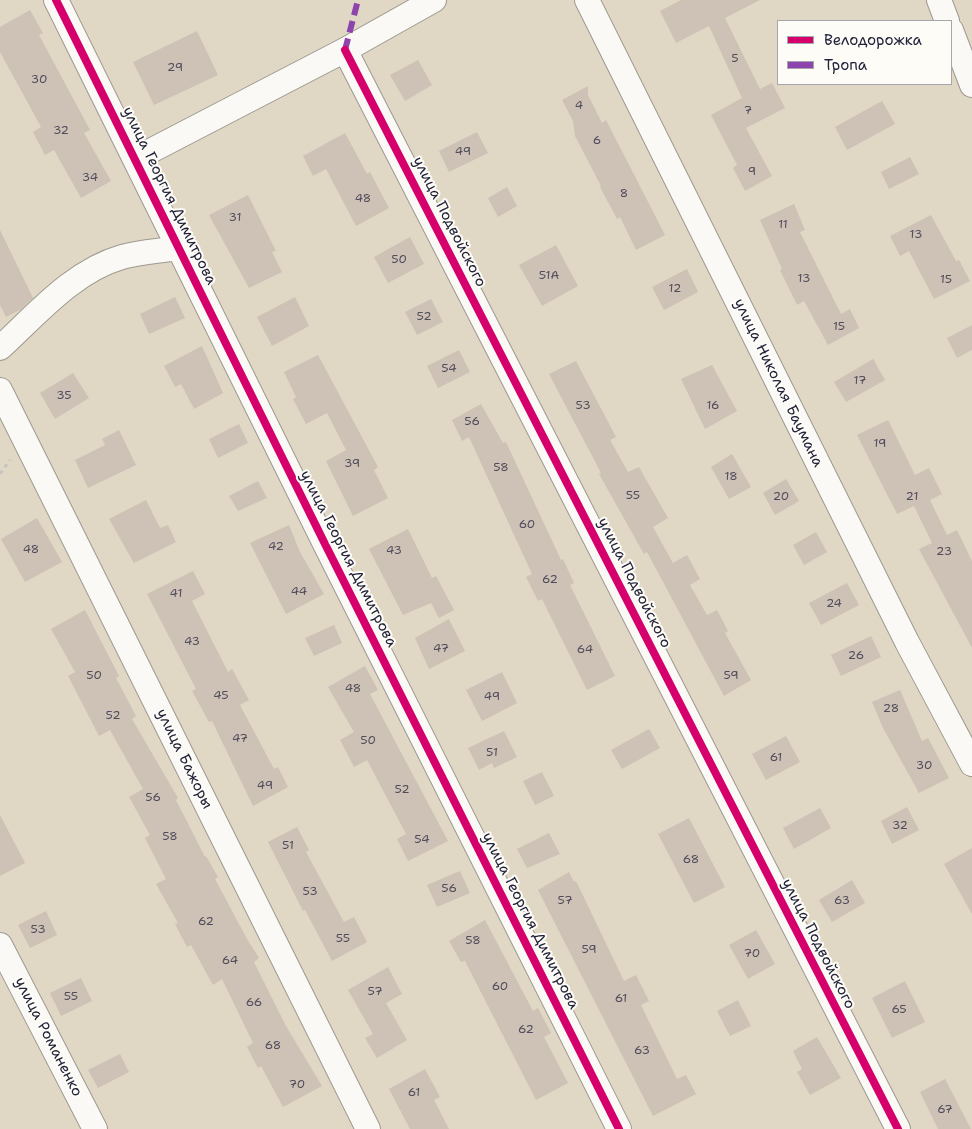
<!DOCTYPE html>
<html>
<head>
<meta charset="utf-8">
<style>
  body { margin:0 }
  #map { position:relative; width:972px; height:1129px; overflow:hidden; background:#e0d8c4; font-family:"Shantell Sans",sans-serif }
  canvas { display:block }
  .legend { position:absolute; left:777px; top:20px; width:175px; height:65px; box-sizing:border-box; background:#fdfcf7; border:1px solid #a5a5ac; margin:0; padding:6px 9px; list-style:none; font-size:15px; color:#22223b }
  .legend li { display:flex; align-items:center; gap:10px; height:25px }
  .legend b { width:25px; border:1px solid #a5a5ac }
</style>
</head>
<body>
<div id="map">
<canvas width="972" height="1129"></canvas>
<ul class="legend">
<li><b style="height:6px;background:#d6006c"></b>Велодорожка</li>
<li><b style="height:6px;background:#8e44ad"></b>Тропа</li>
</ul>
</div>
<script>
const g = document.querySelector('canvas').getContext('2d');
g.lineJoin = 'round';
function fill(path, color) {
  g.fillStyle = color;
  g.fill(path, 'evenodd');
}
function trace(path, color, width, dash) {
  g.strokeStyle = color;
  g.lineWidth = width;
  g.lineCap = dash ? 'butt' : 'round';
  g.setLineDash(dash || []);
  g.stroke(path);
}
function write(font, color, halo, rows, align = 'center') {
  g.font = font + ' "Shantell Sans",sans-serif';
  g.lineWidth = 4;
  g.setLineDash([]);
  g.textBaseline = 'middle';
  g.strokeStyle = halo;
  g.fillStyle = color;
  for (const [text, x, y, turn = 0] of rows) {
    g.save();
    g.translate(x, y);
    g.rotate((+turn || 0) * Math.PI / 180);
    g.textAlign = isNaN(turn) ? turn : align;
    if (halo) g.strokeText(text, 0, 0);
    g.fillText(text, 0, 0);
    g.restore();
  }
}
const building = new Path2D(`
  M681,0H760L725,18L760,89L772,83L785,108L746,128L772,176L745,191L733,168L737,165L711,115L742,98L709,26L676,43L660,11Z
  M30,10L43,33L39,35L90,130L84,133L111,181L81,198L54,150L45,155L33,132L41,127L0,52V27Z
  M197,31L218,75L154,105L133,62Z
  M418,60L432,85L405,101L390,75Z
  M588,86V95L602,123L606,120L665,235L636,250L620,217L617,219L600,187L601,186L575,136L573,121L562,100Z
  M882,101L895,124L847,150L835,127Z
  M477,132L488,153L449,172L439,151Z
  M345,133L367,174L370,172L389,208L356,226L326,169L313,176L303,156Z
  M910,157L919,174L889,189L881,172Z
  M507,187L517,206L498,217L488,198Z
  M248,195L276,251L272,252L282,272L249,288L209,215Z
  M794,204L805,230L800,232L841,314L850,309L859,328L828,345L804,301L797,305L780,270L782,269L760,220Z
  M931,215L956,261L959,260L970,281L934,299L909,251L900,256L890,236Z
  M0,230L33,298L20,310L6,317L0,305Z
  M410,237L424,264L388,283L374,257Z
  M556,245L578,286L542,306L519,265Z
  M687,269L698,292L664,310L652,287Z
  M175,297L185,318L149,334L140,314Z
  M295,297L309,326L272,346L257,317Z
  M431,299L443,322L417,335L405,312Z
  M972,325V350L957,358L947,338Z
  M202,346L223,393L194,409L181,384L175,387L164,366Z
  M459,350L470,372L438,388L427,366Z
  M318,355L378,467L374,470L388,498L353,516L326,461L346,450L327,413L306,424L293,399L296,397L284,372Z
  M873,359L885,380L846,402L834,382Z
  M576,361L616,437L610,440L628,472L639,467L668,518L653,527L673,563L687,555L700,579L690,585L707,615L717,610L728,631L725,633L751,680L724,696L647,552L644,554L599,474L601,473L549,374Z
  M712,365L737,411L705,429L681,379Z
  M73,373L89,398L55,419L40,393Z
  M481,404L503,443L506,442L561,560L563,559L574,583L570,585L615,676L587,690L542,599L538,601L526,577L532,574L469,437L462,441L452,420Z
  M888,420L915,475L929,468L942,494L930,500L947,535L957,530L972,561V648L919,549L932,543L914,506L897,514L857,435Z
  M239,424L248,443L218,458L209,439Z
  M119,430L136,465L88,488L75,460L105,445L102,439Z
  M732,454L751,487L729,499L711,467Z
  M786,479L799,501L775,515L763,493Z
  M258,481L267,498L238,511L229,496Z
  M146,500L160,528L168,525L176,542L134,563L109,519Z
  M37,518L62,562L25,582L1,539Z
  M289,525L300,552L324,594L286,614L250,543Z
  M408,529L432,578L436,576L454,610L439,618L431,603L403,615L369,549Z
  M816,532L827,552L804,565L793,545Z
  M193,571L205,594L192,601L228,672L232,669L249,700L240,705L274,769L278,767L288,787L253,806L212,721L209,722L192,691L196,689L147,594Z
  M847,583L859,605L821,625L809,603Z
  M85,610L119,676L116,678L136,716L132,719L178,798L176,800L205,857L206,856L218,877L215,879L247,939L259,958L254,962L286,1026L322,1086L283,1107L261,1066L258,1068L247,1047L253,1043L222,979L213,985L191,945L187,947L175,924L178,923L156,884L166,879L145,838L150,835L129,797L143,789L110,730L99,736L68,676L75,672L51,629Z
  M449,619L465,651L429,669L415,638Z
  M334,625L342,643L314,656L305,638Z
  M871,636L881,657L841,676L831,655Z
  M365,666L378,690L370,694L448,841L408,861L397,839L406,834L367,760L354,767L340,740L354,732L328,687Z
  M502,672L517,703L482,721L466,690Z
  M900,690L922,741L928,738L949,778L919,793L883,728L872,702Z
  M649,729L660,748L622,769L611,750Z
  M504,731L517,757L494,768L492,763L479,770L468,748Z
  M786,736L800,762L766,780L752,754Z
  M542,772L554,796L535,805L523,781Z
  M907,807L919,830L892,844L881,821Z
  M820,808L831,828L794,849L783,828Z
  M0,815L25,863L0,876Z
  M689,818L725,887L694,903L658,834Z
  M297,827L309,850L306,852L344,922L354,917L367,942L332,961L305,910L303,911L268,842Z
  M549,833L560,854L527,868L517,849Z
  M972,848V914L944,864Z
  M460,871L470,893L437,907L427,885Z
  M569,872L574,882L576,881L624,981L636,975L649,1001L641,1005L677,1079L686,1075L696,1094L653,1116L538,890Z
  M852,880L865,903L832,922L819,900Z
  M46,911L57,935L30,948L18,925Z
  M485,920L533,1011L538,1008L551,1033L544,1037L568,1083L536,1100L465,961L461,962L449,941Z
  M756,930L775,964L748,979L729,945Z
  M388,967L402,994L386,1003L407,1040L377,1058L365,1038L373,1034L348,990Z
  M81,978L92,1001L61,1016L50,993Z
  M905,981L925,1022L892,1038L872,998Z
  M738,1000L751,1026L730,1036L717,1011Z
  M817,1037L841,1078L810,1095L797,1072L802,1069L793,1051Z
  M120,1054L129,1072L98,1088L88,1070Z
  M425,1069L440,1097L434,1100L449,1129H410L389,1089Z
  M945,1079L971,1129H938L920,1092Z`);
const path = new Path2D(`
  M0,474L10,460`);
const street = new Path2D(`
  M56,0L324,542L619,1129
  M587,0L907,642L972,764
  M939,0L947,21
  M951,30L972,85
  M345,50L898,1129
  M135,159L345,50L434,0
  M0,348C36,315 73,271 122,257C140,252 160,251 178,248
  M0,390L368,1129
  M0,945L95,1129`);
const quiet = new Path2D(`
  M345,50L358,0`);
const cycleway = new Path2D(`
  M56,0L324,542L619,1129
  M345,50L898,1129`);
const numberNames = [
  ["5",735,59],
  ["29",175,68],
  ["30",39,80],
  ["4",579,106],
  ["7",748,111],
  ["32",61,131],
  ["6",597,141],
  ["49",463,152],
  ["9",752,172],
  ["34",90,178],
  ["8",624,194],
  ["48",363,199],
  ["31",235,218],
  ["11",783,225],
  ["13",916,235],
  ["50",399,260],
  ["51А",549,276],
  ["13",804,279],
  ["15",946,280],
  ["12",675,289],
  ["52",424,317],
  ["15",839,327],
  ["54",449,369],
  ["17",860,381],
  ["35",64,396],
  ["53",583,406],
  ["16",713,406],
  ["56",472,422],
  ["19",880,444],
  ["39",352,464],
  ["58",501,468],
  ["18",731,477],
  ["55",633,496],
  ["20",781,497],
  ["21",912,497],
  ["60",527,525],
  ["42",276,547],
  ["48",31,550],
  ["43",394,551],
  ["23",944,552],
  ["62",550,580],
  ["44",299,592],
  ["41",176,594],
  ["24",834,604],
  ["43",192,642],
  ["47",441,649],
  ["64",585,650],
  ["26",856,656],
  ["50",94,676],
  ["59",731,676],
  ["48",353,689],
  ["45",221,696],
  ["49",492,697],
  ["28",891,709],
  ["52",113,716],
  ["47",240,739],
  ["50",368,741],
  ["51",492,753],
  ["61",776,758],
  ["30",924,766],
  ["49",265,786],
  ["52",402,790],
  ["56",153,798],
  ["32",900,826],
  ["58",170,837],
  ["54",422,840],
  ["51",288,846],
  ["68",691,860],
  ["56",449,889],
  ["53",310,892],
  ["57",565,901],
  ["63",842,901],
  ["62",206,922],
  ["53",38,930],
  ["55",343,939],
  ["58",473,941],
  ["59",589,950],
  ["70",752,954],
  ["64",230,961],
  ["60",500,987],
  ["57",375,992],
  ["55",71,997],
  ["61",621,999],
  ["66",254,1003],
  ["65",899,1010],
  ["62",526,1030],
  ["68",273,1046],
  ["63",642,1051],
  ["70",297,1085],
  ["61",414,1093],
  ["67",945,1110]
];
const streetNames = [
  ["улица Георгия Димитрова",169,196,64],
  ["улица Подвойского",449,222,63],
  ["улица Николая Баумана",778,383,64],
  ["улица Георгия Димитрова",348,559,63],
  ["улица Подвойского",634,583,63],
  ["улица Бажоры",184,759,64],
  ["улица Георгия Димитрова",530,921,63],
  ["улица Подвойского",818,944,63],
  ["улица Романенко",48,1037,63]
];
fill(building, '#cec1b5');
trace(street, '#9d9990', 26);
trace(path, '#c6c5c2', 3, [4, 4]);
trace(street, '#faf9f6', 24);
trace(quiet, '#8e44ad', 6, [12, 6]);
trace(cycleway, '#d6006c', 8);
write('12px', '#4f4c5b', null, numberNames);
write('15px', '#22223b', '#fdfcf7', streetNames);
</script>
</body>
</html>
